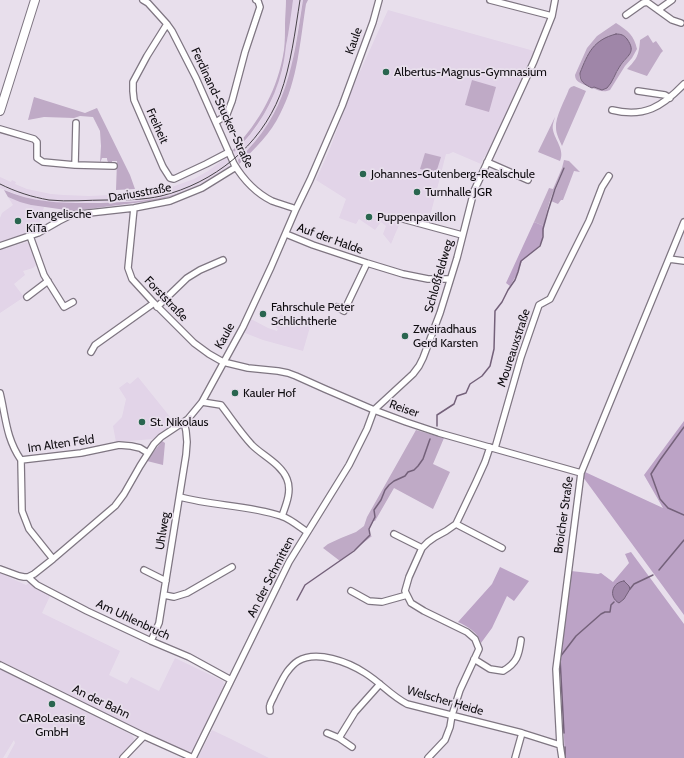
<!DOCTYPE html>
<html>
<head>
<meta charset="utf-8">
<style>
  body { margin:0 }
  canvas { display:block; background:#e8dfec }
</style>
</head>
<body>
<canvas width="684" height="758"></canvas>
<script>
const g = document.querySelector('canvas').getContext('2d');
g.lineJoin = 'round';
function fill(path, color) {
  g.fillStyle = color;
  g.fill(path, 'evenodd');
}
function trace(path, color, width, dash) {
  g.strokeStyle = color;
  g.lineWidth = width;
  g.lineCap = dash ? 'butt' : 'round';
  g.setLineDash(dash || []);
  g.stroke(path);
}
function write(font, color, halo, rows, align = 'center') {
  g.font = font + ' Cabin,sans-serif';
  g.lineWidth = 3.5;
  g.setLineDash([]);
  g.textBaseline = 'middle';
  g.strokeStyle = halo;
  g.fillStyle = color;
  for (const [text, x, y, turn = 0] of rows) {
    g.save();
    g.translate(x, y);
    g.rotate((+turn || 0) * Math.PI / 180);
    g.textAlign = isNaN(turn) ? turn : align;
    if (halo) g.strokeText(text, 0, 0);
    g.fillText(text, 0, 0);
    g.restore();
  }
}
const built = new Path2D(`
  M293,0H303L291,70L287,85L282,98L268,124L252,146L238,160L234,152L246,140L257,126L270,104L276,89L283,68Z
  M388,10L534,51L524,74L508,120L500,135L483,159L481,164L453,152L449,154H446L428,224L402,219L396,232L391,244L383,234L386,226L381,222L375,230L359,219L356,224L339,218L346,199L316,180L329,151L353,87Z
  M227,157L229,165V167L193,188L169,196L144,201L69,203H56L30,199L13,193L0,188V177L11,182L12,180L16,182L15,184L27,189L51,194L64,195L89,196L131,194L148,192L169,188L194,179L208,171Z
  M8,197L31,205L44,207L40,222L37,229L34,231L0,242V218L2,213L13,205Z
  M27,242L29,243L36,265L33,268L23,271L25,275L14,284L24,297L0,313V250Z
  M281,314L296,324L297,323L310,327L303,351L263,340L245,333L251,319L268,328L277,331L278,329L273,325Z
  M138,377L175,423L160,433L153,439L116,442L113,426L122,417L126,399L119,388L127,382L130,384Z
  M0,573L26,585L29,583L51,594L42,613L120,651L109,675L127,684L131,677L159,691L175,658L223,681L225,687L195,748L190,751H183L146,733L26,673L0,661Z
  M0,669L132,735L134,739L131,746L118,758H7L15,743L14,740L3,758H0Z
  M212,730L231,739L269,758H198Z`);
const green = new Path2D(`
  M286,0H293C291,15 289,31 286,46C285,54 284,62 282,70C274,102 257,130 234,152L233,150C260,121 278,89 284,50C285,41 285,33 285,25C285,17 286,8 286,0Z
  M303,0H308L306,4C300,41 298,80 280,114C271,133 255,149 239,164L238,160C288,112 293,65 303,0Z
  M616,23C628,31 634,35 637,49L632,58L625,66L610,90C603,93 598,90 592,88L594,87L602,90L610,84L620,66L631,51L587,56L579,76L580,79L587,86C581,83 575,82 575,75L587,48L597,36Z
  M648,35L653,43L656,41L663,51L661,53L647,76L627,69C637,59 639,55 640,40Z
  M472,80L496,87L489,112L465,105Z
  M574,86L586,91L562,146C560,141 556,134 556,128C555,117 565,100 569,89L571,87Z
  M34,97L85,113L97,108L130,175L135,189L116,190L117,161H112V164C108,163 107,161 107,158H102L100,163L101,146L100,131L93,117L80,116L74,118L44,117L28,120Z
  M555,117C554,121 552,125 553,130C555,140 565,150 560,161L538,152Z
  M425,153L441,157L436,173L420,169Z
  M564,160L569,161L580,172L574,171L563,200H561L558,204L551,201L565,167H564C555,186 547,205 544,226L534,222L549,188L553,189L562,168Z
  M193,188L176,195L157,200L73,211L31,205L20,202L8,197L4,190C36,204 66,203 100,203C134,202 161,201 193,188Z
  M416,430L444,438L433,464L450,472L433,509L394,488L375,521H373L369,529V535L372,536L340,561L323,548L328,544L341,538L356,532L364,526L367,517Z
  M162,441L165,443L163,465L147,461L152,454Z`);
const forest = new Path2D(`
  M534,222L544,226L542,240L539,246L522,261L517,274L510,286L506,283Z
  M684,421V615L583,477L585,472L663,508L644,475Z
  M631,552L684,624V758H565L560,656L571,571L598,574L601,573L613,582L629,563L625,554Z
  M500,567L529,581L514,601L507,596L492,628L481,643C477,631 468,627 458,622L492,584Z`);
const water = new Path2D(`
  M616,34C621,34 624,35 627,39C637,53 627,55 620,66C615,73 613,82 607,88L602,90L594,87L592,88C585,85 579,81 580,73C588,53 593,40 616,34Z
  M624,581L629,586L630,589L624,599L619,603C608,597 612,582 624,581Z`);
const stream = new Path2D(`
  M437,426V415L454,404L457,396L466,393L470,384L482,376L490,366L494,349L495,311L502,302L508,290L515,280L518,272L521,261L540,246L543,237V229L548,211L555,189L564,168
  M684,427L660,460L651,474L660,499L668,508L684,515
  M659,570L684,540
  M630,589L634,584L653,575
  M297,600L305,585L354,551L370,535L369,529L375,517L374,510L381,500L385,490L389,485L394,481L405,476L408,472L414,470L418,466L423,459L430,439
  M560,657L576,636L601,614L605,612H610L611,605L614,602
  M560,658L564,733
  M565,747V758`);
const street = new Path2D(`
  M143,0L148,3L167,24L172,31L196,78L234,164C243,179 256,193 272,201C280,204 288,206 296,209
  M490,0L552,16
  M658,10L672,0
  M626,15L643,3L647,2L672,20L681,23
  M167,24L147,56L133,82V91L134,100L163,167L170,178L174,179L206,164L229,152
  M638,91L665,95L670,98
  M612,110C644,118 662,107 684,84
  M216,122L222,118L227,114L232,101L245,52L260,7L258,1L256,0
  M0,129L34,139L37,142V158L43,162L75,165L76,123
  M487,162L528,180
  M75,165L114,166
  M134,208L128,268L132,279L154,303L194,343L209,354L223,362L248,368L278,371L288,373L296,376L325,389L374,410L406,422L439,433L581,473
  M403,219L462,235
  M286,234L313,245L367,263L403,274L428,279H450
  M30,236L44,275L64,307L73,302
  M0,246L38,233L59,221L71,215L134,208L170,201L202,188L236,167
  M669,259L684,261
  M27,297L48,281
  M157,307L187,278L200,270L223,260
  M337,307L344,311L367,263
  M91,352L95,345L154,303
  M0,393C6,418 6,438 21,460L81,453L119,445L131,446L140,448L148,453
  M202,402L221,405C231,418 240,432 252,445C263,456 281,464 287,479C292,491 286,505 282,516
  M495,448L521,357L539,305L550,299L589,221L602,187L609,176
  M21,460L22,511L29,529L53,559
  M180,497C213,506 248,505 281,516C289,518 300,527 307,532
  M456,524L502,548
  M394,534L422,548
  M0,569L19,576L24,577H28L34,574L53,559L115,506L124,494L140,466L154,444L161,437L188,419L202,402L243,327L271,267L296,209L310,180L342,106L373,22L379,0
  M144,570L166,581
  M28,577L37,585L87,611L151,641L189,657L231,680
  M351,591L369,601L382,602L407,595
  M164,595L174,597L187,593L232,567
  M151,641L159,623L186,455L187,442L186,431L184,422
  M474,659L490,669L503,671C517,663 519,655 521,640
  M0,665L144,736L193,758
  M270,711C270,709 269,707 270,705C271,701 274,697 275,694C279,687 282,679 287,672C290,668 293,664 298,661C317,650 348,662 365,673C381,683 390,695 407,704L522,733L560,745
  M327,733L339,738L352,747
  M339,738L355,712L380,684
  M123,758L144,736
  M193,758L289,562L349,465L367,429L374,410L413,374L419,366L423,358L440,313L457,258L474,191L512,109L534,61L552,16L555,0
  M428,758L445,740L450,727L452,715L460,690L479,649L475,639L467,632L424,611L411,603L405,591L409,577L422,548L428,542L435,537L446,531L456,524L476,482L485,462L490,447
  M515,758L522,733
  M562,758L560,745L556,669L581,473L684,222`);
const secondary = new Path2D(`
  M0,111L35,0`);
const tram = new Path2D(`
  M0,184C16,192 32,197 49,200C68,202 88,200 107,200C125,200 144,200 161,196C214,183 260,146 280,95C291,65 295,32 300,0`);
const markers = [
  [386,72,4,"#29654f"],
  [363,174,4,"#29654f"],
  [417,192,4,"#29654f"],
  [369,217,4,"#29654f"],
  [18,221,4,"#29654f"],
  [263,314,4,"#29654f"],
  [405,336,4,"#29654f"],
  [235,393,4,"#29654f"],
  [142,422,4,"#29654f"],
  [52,704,4,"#29654f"]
];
const streetNames = [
  ["Kaule",354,41,-70],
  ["Ferdinand-Stucker-Straße",222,108,65],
  ["Freiheit",157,126,66],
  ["Dariusstraße",140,193,-10],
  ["Auf der Halde",330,239,20],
  ["Schloßfeldweg",439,276,-74],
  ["Forststraße",166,299,46],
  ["Kaule",225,336,-61],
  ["Moureauxstraße",514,348,-72],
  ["Reiser",404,409,19],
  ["Im Alten Feld",61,444,-8],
  ["Broicher Straße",564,515,-82],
  ["Uhlweg",163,531,-81],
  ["An der Schmitten",271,577,-63],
  ["Am Uhlenbruch",133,620,25],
  ["Welscher Heide",445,701,16],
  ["An der Bahn",101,702,26]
];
const poiNames = [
  ["Albertus-Magnus-Gymnasium",394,72],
  ["Johannes-Gutenberg-Realschule",371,174],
  ["Turnhalle JGR",425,192],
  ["Evangelische",26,214],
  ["KiTa",26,228],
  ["Puppenpavillon",377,217],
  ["Fahrschule Peter",271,307],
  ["Schlichtherle",271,321],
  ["Zweiradhaus",413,329],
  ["Gerd Karsten",413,343],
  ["Kauler Hof",243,393],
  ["St. Nikolaus",150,422],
  ["CARoLeasing",52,718,"center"],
  ["GmbH",52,732,"center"]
];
fill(built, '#e2d4e8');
fill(green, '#bfaac6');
fill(forest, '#bca3c6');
fill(water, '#9f86a8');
trace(water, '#74617a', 1);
trace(stream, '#74617a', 1.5);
trace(street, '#7f7682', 8);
trace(secondary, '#7f7682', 10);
trace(street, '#fff', 5.5);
trace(secondary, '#fff', 8);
trace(tram, '#484349', 1);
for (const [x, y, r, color] of markers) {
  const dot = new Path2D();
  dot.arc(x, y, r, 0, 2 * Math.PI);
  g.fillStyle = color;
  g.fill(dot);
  trace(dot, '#e8dfec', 1.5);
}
write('12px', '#0f0c10', '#e8dfec', streetNames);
write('12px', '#0f0c10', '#e8dfec', poiNames, 'left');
</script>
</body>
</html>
